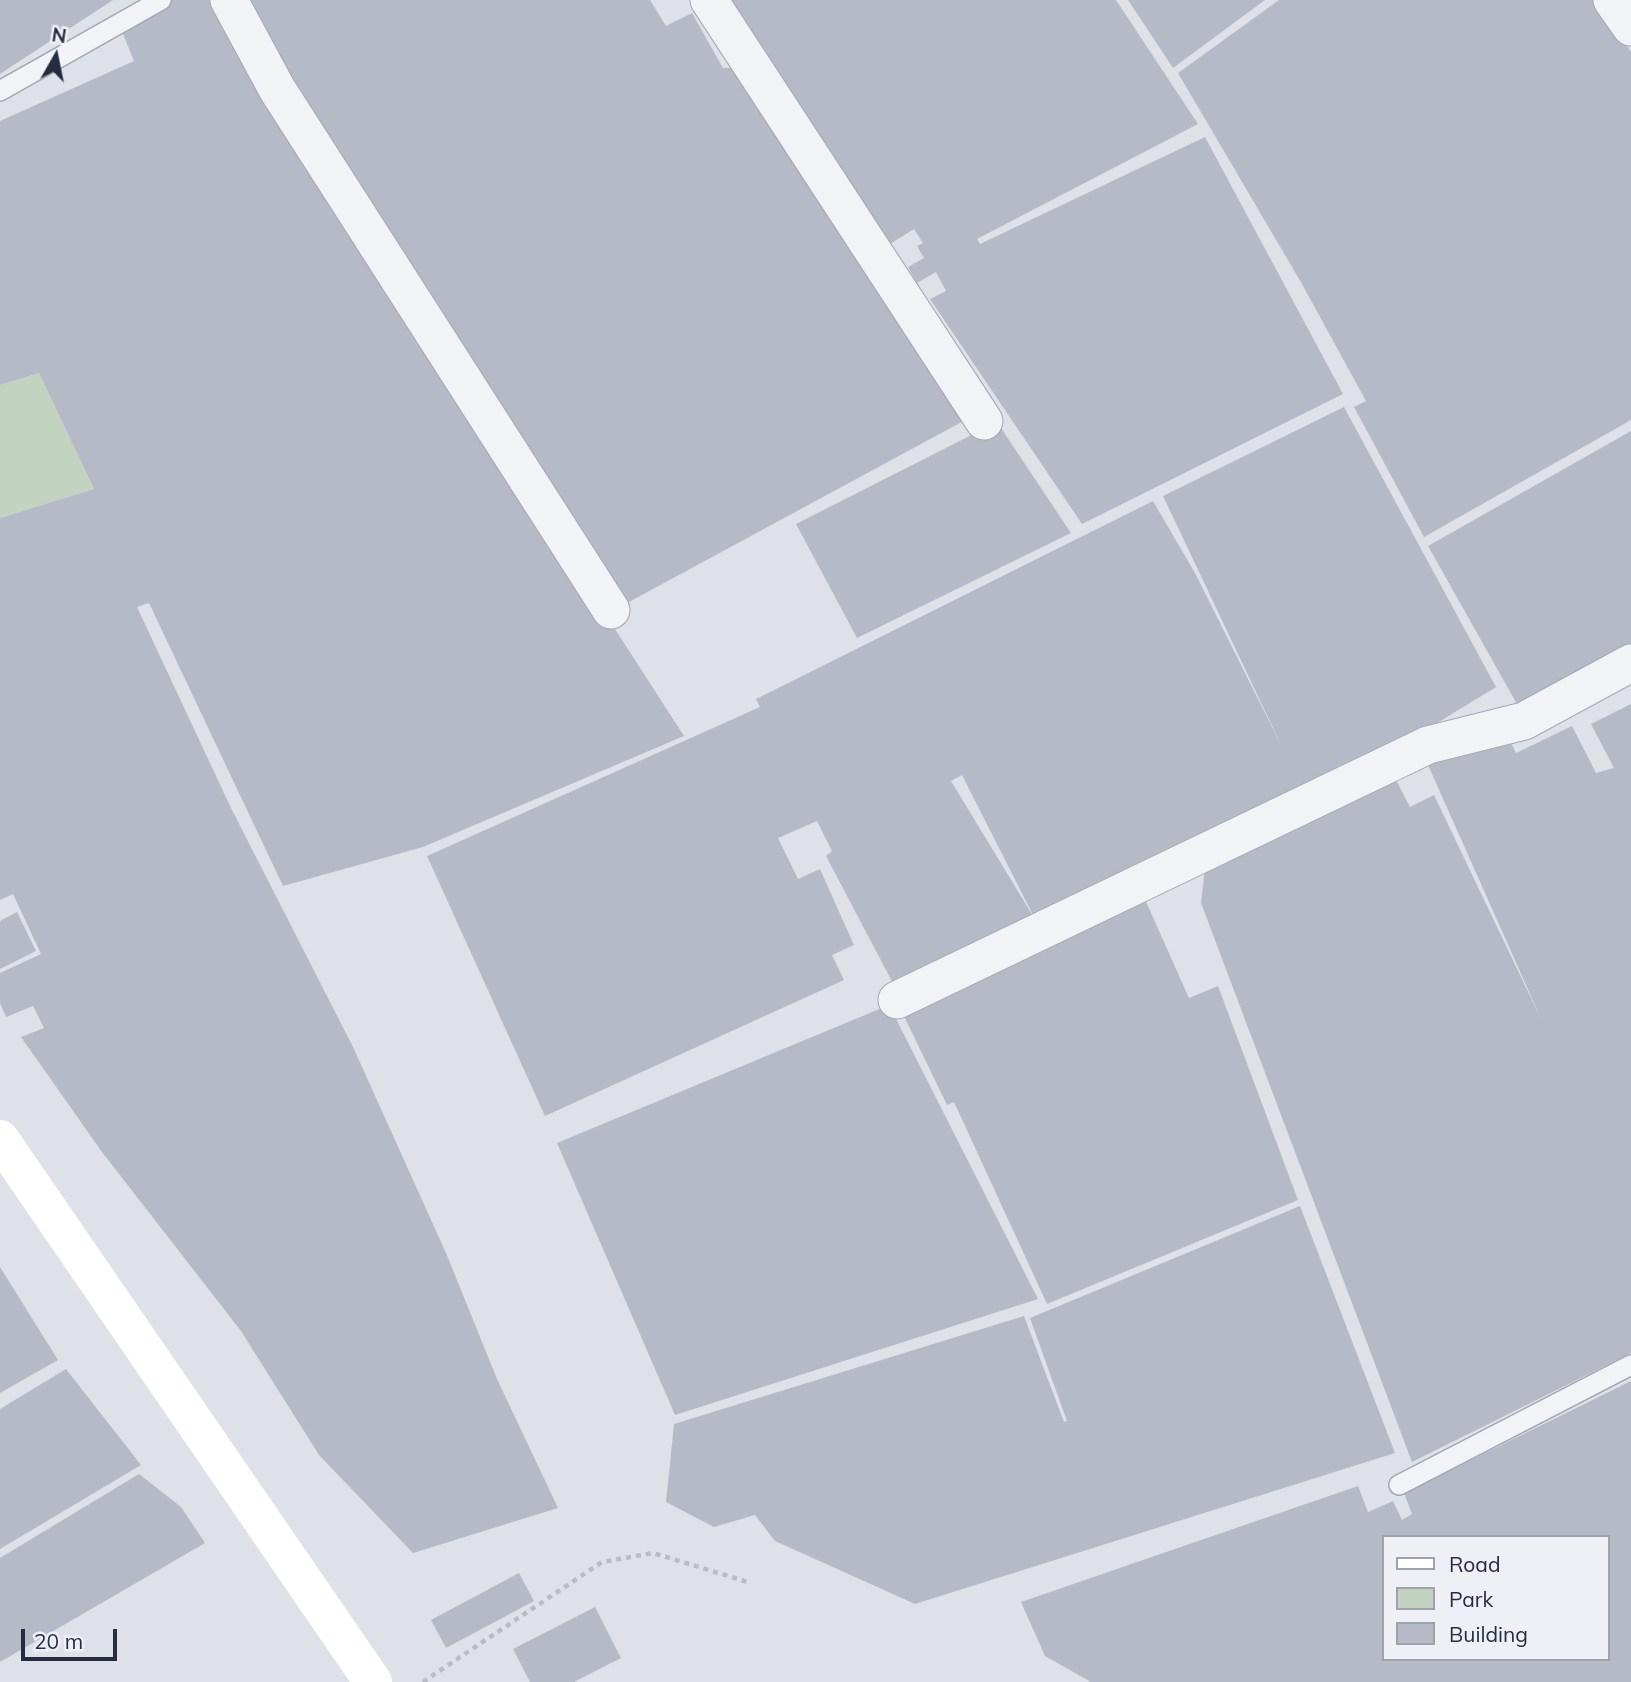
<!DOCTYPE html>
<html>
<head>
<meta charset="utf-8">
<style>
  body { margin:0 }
  #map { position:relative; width:1631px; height:1682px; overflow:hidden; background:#dfe1e9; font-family:Mulish,sans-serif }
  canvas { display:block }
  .legend { position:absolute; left:1382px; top:1535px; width:228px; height:126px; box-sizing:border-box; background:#eef0f6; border:2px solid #9ea2ad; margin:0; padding:9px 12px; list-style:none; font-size:21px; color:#272d40 }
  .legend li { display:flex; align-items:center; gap:14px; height:35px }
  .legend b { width:35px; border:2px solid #9ea2ad }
  .north { position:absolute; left:21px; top:21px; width:70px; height:70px; -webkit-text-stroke:5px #eef0f6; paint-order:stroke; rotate:9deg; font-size:19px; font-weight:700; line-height:28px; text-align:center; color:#272d40 }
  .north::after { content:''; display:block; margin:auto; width:24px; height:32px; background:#272d40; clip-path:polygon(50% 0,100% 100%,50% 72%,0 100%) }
  .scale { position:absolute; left:21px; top:1629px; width:96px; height:32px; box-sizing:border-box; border:4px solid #272d40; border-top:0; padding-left:9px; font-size:21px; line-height:24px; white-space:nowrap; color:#272d40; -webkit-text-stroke:5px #eef0f6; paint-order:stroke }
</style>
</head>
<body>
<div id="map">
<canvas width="1631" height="1682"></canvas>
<ul class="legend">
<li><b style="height:9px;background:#fff"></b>Road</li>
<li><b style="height:19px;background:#c2d3c0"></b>Park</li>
<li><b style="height:19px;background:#b6bac6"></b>Building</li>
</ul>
<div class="north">N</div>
<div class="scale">20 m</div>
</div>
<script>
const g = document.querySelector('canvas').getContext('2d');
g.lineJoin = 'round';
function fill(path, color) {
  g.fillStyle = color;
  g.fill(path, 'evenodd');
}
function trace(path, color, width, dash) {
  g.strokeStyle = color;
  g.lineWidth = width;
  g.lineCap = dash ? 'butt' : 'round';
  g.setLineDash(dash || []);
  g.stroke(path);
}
const green = new Path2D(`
  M39,373L94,489L0,518V385Z`);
const building = new Path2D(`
  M0,0H113L0,74Z
  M170,0H209L684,736L423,847L283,886L149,603L137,607L231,808L353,1047L446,1253L497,1379L558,1508L413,1553L319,1455L241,1331L102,1152L21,1037L44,1028L33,1006L6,1017L0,1003V973L41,954L13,894L0,900V518L94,489L39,373L0,385V121L134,61L121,29Z
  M240,0H650L666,26L692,13L723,68H739L969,418L616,609Z
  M726,0H1116L1198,124L977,239L980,244L1205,137L1343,394L1082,524L930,299L946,291L936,272L917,283L908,267L924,258L917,246L923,243L914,229L890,244Z
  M1128,0H1265L1173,68Z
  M1279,0H1596L1631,52V420L1424,537L1354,407L1366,401L1302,284L1178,73Z
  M1344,407L1496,687L1411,739L896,989L826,856L832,851L817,821L778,838L798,879L820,869L854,945L832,955L844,980L545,1116L427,856L760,707L756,699L1153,501L1195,573L1283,749L1163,496ZM962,775L1033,915V916L951,781Z
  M997,422L1071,533L857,638L796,524Z
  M1631,431V651L1522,713L1428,546Z
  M1631,704V1353L1412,1462L1201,903L1205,868L1395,778L1410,807L1434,795L1542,1021L1424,756L1508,737L1516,753L1572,726L1596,773L1614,768L1591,724Z
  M1143,895L1189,998L1218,986L1298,1200L1047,1304L954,1102L947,1105L902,1012Z
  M17,912L36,951L0,969V921Z
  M889,1005L1038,1299L675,1415L557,1143Z
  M1300,1206L1395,1453L915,1604L775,1541L755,1515L714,1527L666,1502L674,1424L1024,1316L1064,1422L1067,1421L1030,1318Z
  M0,1267L58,1360L0,1393Z
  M66,1369L141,1465L0,1549V1409Z
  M1631,1381V1682H1091L1045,1656L1021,1602L1358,1486L1368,1512L1393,1501L1402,1520L1412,1514L1404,1493ZM1384,1537H1608V1659H1384Z
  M139,1474L181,1507L205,1543L0,1662V1558Z
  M519,1573L534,1601L446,1648L431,1620Z
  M595,1607L621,1658L574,1682H530L513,1649Z`);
const path = new Path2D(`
  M423,1682L602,1562L653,1553L748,1582`);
const service = new Path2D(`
  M0,91L161,0
  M1399,1485L1631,1365`);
const minor = new Path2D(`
  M229,0L277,89L611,610
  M709,0L984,421
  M1612,0L1631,27
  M897,1000L1428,745L1524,721L1631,663`);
const secondary = new Path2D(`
  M0,1139L373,1682`);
fill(green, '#c2d3c0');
fill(building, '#b6bac6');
trace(service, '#a4a7b3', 22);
trace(minor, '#a4a7b3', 39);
trace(path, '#b9bcc4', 4.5, [5, 5]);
trace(service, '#f2f3f7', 19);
trace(minor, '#f2f3f7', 37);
trace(secondary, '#fff', 38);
</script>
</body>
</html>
